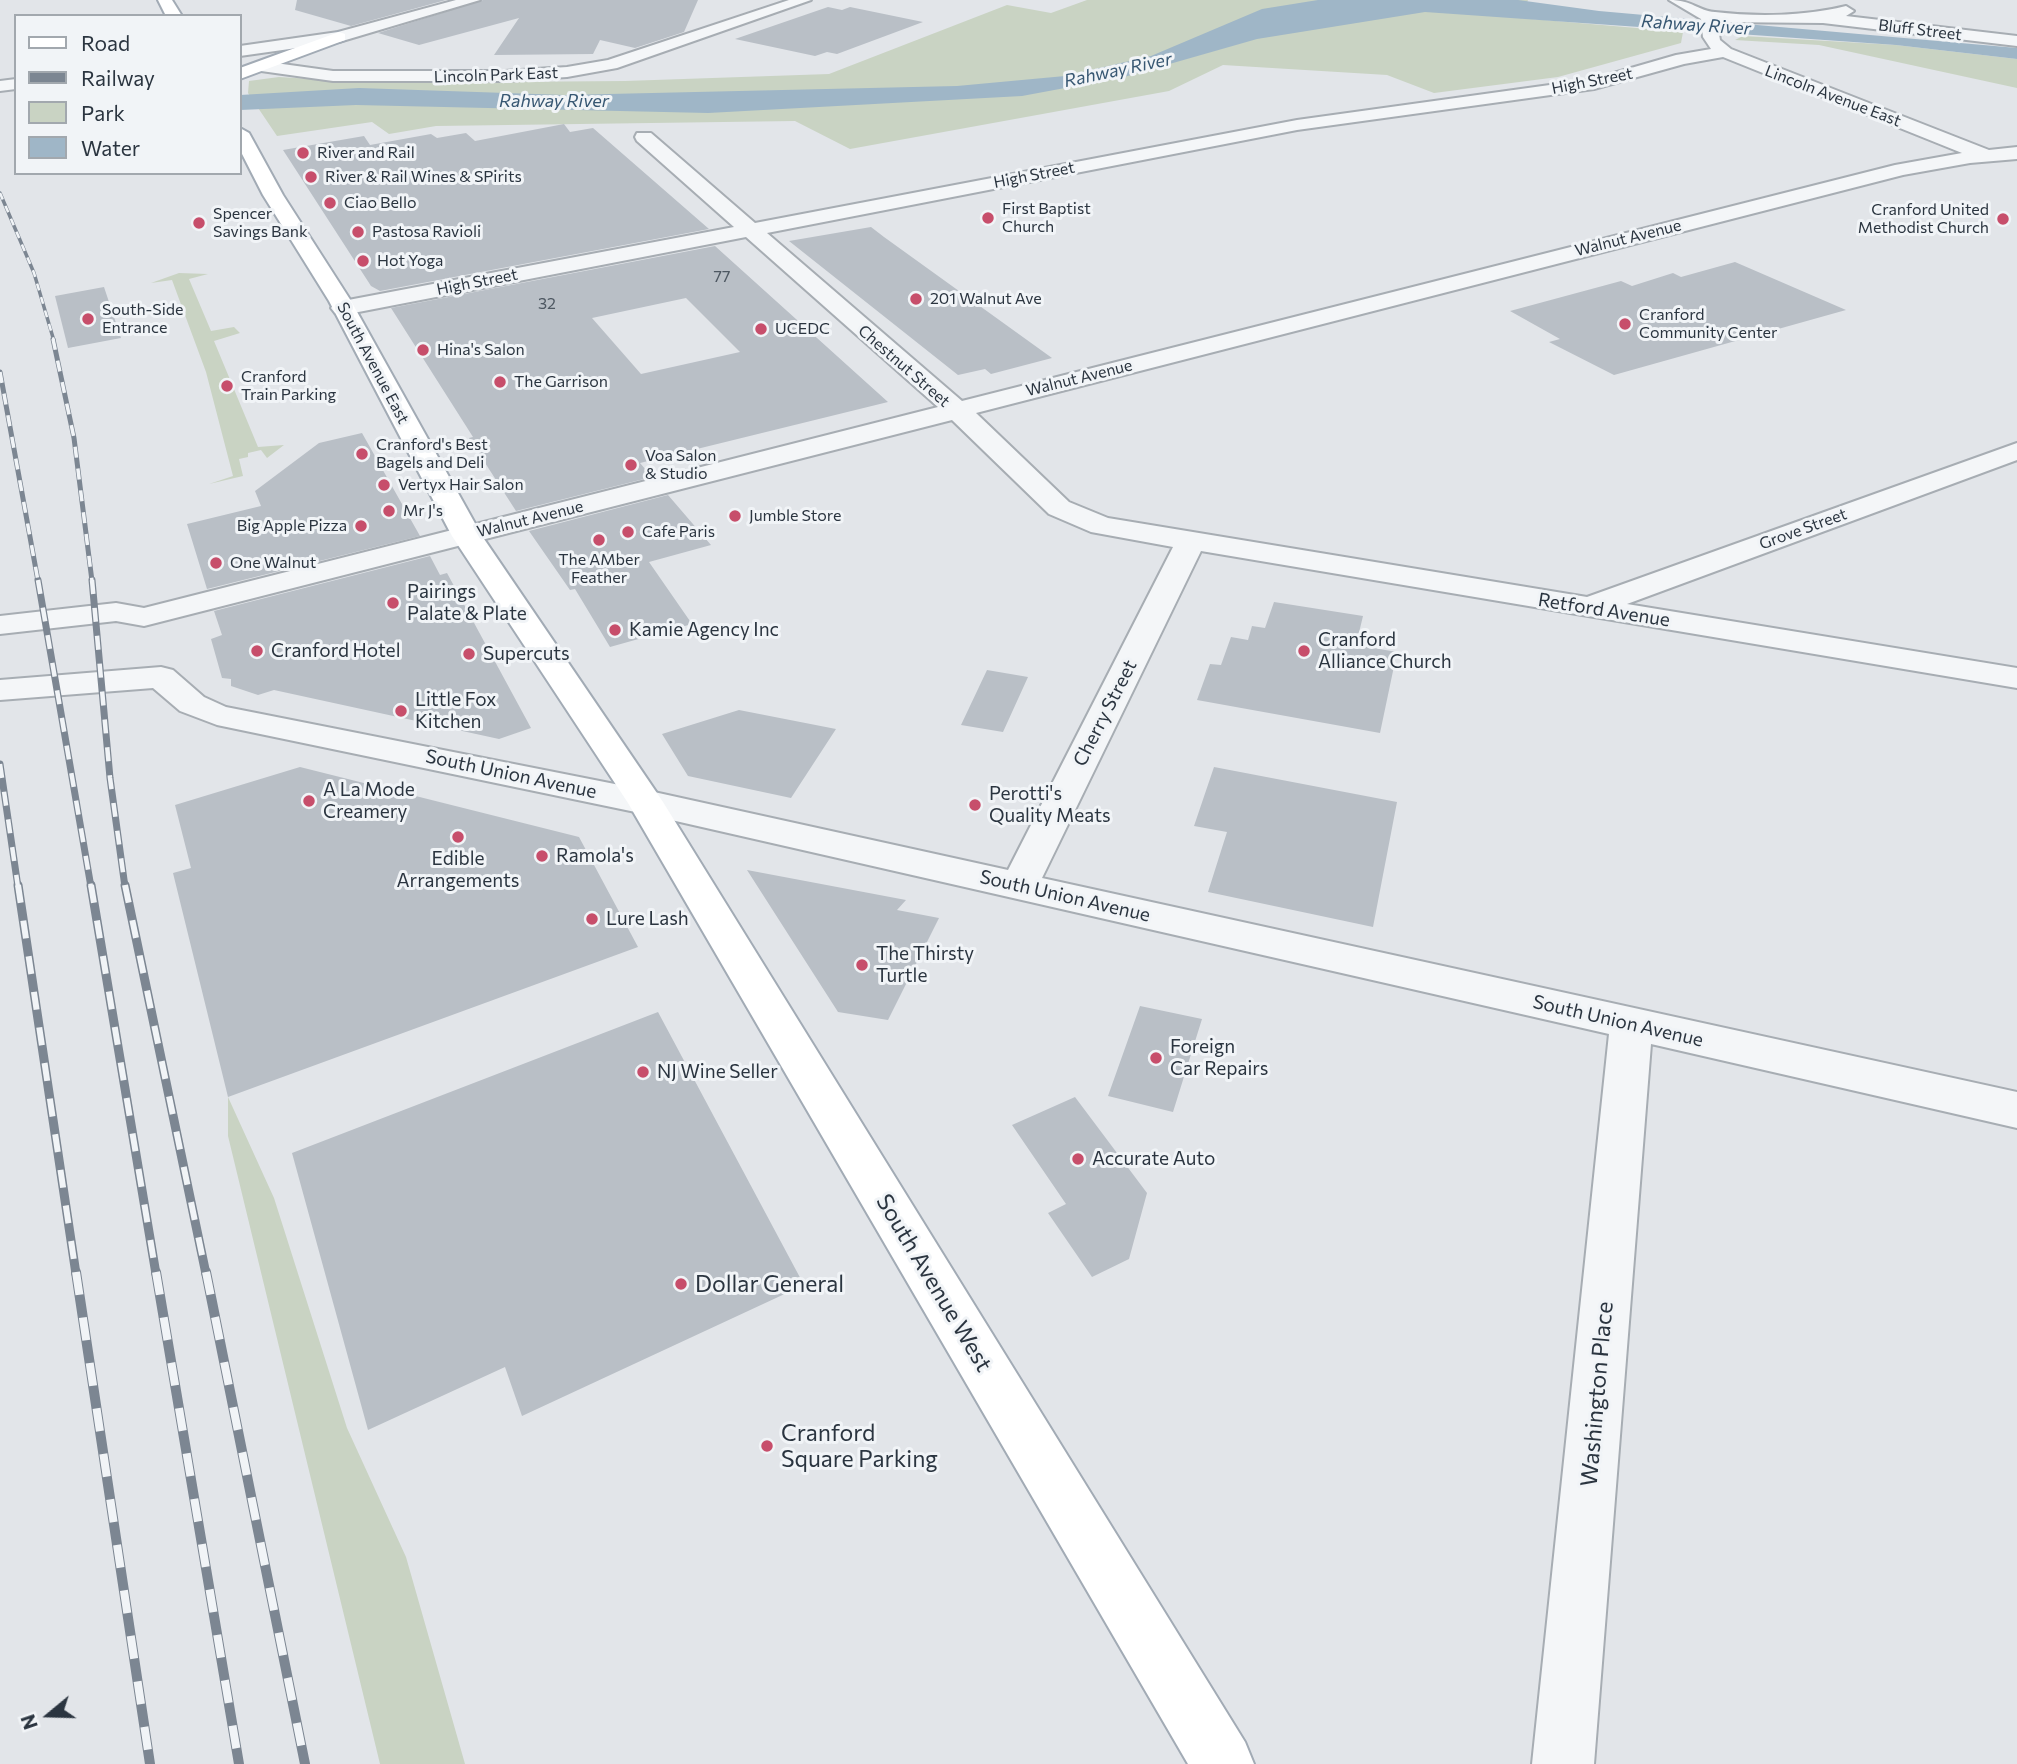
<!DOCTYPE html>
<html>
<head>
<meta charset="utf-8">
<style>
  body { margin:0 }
  #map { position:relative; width:2017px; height:1764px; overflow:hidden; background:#e2e5e9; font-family:Commissioner,sans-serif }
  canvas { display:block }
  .legend { position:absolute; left:14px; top:14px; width:228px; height:161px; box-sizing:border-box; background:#f1f4f7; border:2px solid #a2a8ae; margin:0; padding:9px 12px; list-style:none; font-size:21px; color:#2b3540 }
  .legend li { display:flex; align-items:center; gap:14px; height:35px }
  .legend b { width:35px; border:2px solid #a2a8ae }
  .north { position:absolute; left:14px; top:1680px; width:70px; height:70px; -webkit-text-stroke:5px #f1f4f7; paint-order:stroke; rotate:251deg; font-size:19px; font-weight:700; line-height:28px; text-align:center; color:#2b3540 }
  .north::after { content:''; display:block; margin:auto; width:24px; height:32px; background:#2b3540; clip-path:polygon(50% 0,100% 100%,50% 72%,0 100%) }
</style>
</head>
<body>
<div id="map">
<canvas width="2017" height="1764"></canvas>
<ul class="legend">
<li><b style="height:9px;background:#fff"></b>Road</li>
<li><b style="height:9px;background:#7c8692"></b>Railway</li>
<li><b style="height:19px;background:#c9d3c3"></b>Park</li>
<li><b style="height:19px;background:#9fb6c7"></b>Water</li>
</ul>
<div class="north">N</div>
</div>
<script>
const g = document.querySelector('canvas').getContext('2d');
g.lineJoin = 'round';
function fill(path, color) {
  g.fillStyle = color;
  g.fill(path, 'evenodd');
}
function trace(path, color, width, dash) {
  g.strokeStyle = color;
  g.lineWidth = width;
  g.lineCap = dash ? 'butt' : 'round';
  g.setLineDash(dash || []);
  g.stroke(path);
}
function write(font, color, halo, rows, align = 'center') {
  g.font = font + ' Commissioner,sans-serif';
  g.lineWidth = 6;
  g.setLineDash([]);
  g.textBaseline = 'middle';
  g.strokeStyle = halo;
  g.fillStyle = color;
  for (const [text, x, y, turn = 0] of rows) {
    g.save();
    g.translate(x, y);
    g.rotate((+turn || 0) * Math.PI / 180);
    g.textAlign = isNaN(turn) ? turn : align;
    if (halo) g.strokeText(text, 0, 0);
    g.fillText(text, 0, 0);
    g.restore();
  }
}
const green = new Path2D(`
  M1087,0H1528L1521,18L1683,32L1681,43L1558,77L1434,93L1387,75L1223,65L1169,91L850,149L795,121L436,126L389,134L372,122L277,136L248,93L249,81L279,77L378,83L625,81L829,74L1007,5L1051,13Z
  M1743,36L1896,45L2017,59V88L1819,45L1735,40Z
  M179,273L208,274L189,279L211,331L234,327L240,333L214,341L258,447L284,445L267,458L261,450L248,453V457L239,459L243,476L209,484L233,476L206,372L172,280L151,283Z
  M228,1097L274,1198L347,1428L406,1557L465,1764H380L228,1136Z`);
const water = new Path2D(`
  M1318,0H1518L1599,11L2017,48V59L1896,45L1425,12L1257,39L1124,77L1022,96L708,113L356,105L240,110V95L359,88L565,95L957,86L1065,76L1151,56L1262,9Z`);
const building = new Path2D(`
  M297,0H446L351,26L295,10Z
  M483,0H698L684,32L635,48L600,40L593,54L494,55L519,18L419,45L378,33Z
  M828,7L842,10L850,7L923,22L837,54L827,52L815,56L735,39Z
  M564,124L570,132L593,128L709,229L380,291L371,286L283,150L364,136L370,145L431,134L437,138L466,133L475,141Z
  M871,227L884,237L1052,358L991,374L985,369L958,375L789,241Z
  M715,246L888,402L640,463L652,477L516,511L469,438L473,437L391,308ZM686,298L740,352L641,374L592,318Z
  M1735,262L1846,310L1614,375L1549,342L1560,339L1510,311L1621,281L1632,286L1673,273L1681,277Z
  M104,287L121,338L68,348L55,296Z
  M362,433L420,536L207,589L187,524L261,506L255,491L319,443Z
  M668,495L711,545L649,562L692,624L610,647L575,589L570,590L529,531Z
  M430,556L440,575L447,573L531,728L499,739L274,690L258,695L231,686V679L222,678L211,639L222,635L214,611Z
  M1274,602L1363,616L1356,645L1397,652L1380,733L1197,700L1210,664L1221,665L1231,637L1248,640L1252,626L1265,628Z
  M987,670L1028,677L1003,732L961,725Z
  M739,710L836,729L791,798L688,776L662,734Z
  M300,767L579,837L638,947L228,1097L173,873L191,868L175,805Z
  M1214,767L1397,802L1373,927L1208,892L1227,832L1194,826Z
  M747,870L906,900L897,910L939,918L888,1020L838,1012Z
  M1140,1006L1202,1019L1173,1112L1108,1096Z
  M658,1012L804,1285L522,1416L505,1367L368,1430L292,1153Z
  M1075,1097L1147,1193L1129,1259L1092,1277L1048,1213L1066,1204L1012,1125Z`);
const minor = new Path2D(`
  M456,0H480L339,42L240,56V46L338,32Z
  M789,0H811L617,68L567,77L505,81H333L261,71L253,66L261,61L333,71H505L567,67L608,60Z
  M1669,0C1693,0 1698,11 1715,12C1757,17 1806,16 1846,6L1854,11L1846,16L2017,36V46L1823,23L1717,22L1720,40L1731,49L1989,150L2017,147V159L1970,163L1903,175L976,413L1069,502L1108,518L1587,597L2017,443V460L1627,604L2017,668V688L1201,551L1042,878L2017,1092V1128L1651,1044L1594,1764H1532L1609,1034L645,814L217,725L180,711L153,688L0,700V680L161,667L173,670L204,697L226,707L645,790L1008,870L1173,547L1091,532L1049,514L952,420L144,626L116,621L0,634V616L116,603L144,608L938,407L746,237L343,315L335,313L331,308L335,303L343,301L734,227L637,141L635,137L637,133H651L755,223L1297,120L1593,79L1676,55L1711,49L1703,37L1701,19ZM1723,57L1962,153L1895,165L962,401L767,233L1297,130L1594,89L1684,64Z
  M16,79V89L0,91V81Z`);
const major = new Path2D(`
  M158,0H172L182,16H166Z
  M339,32L345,34V40L240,79V68Z
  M240,128L249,133L283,195L351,301L482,536L663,802L1245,1742L1254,1764H1188L628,803L452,536L329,301L263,195L240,150Z`);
const railFar4 = new Path2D(`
  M0,193L34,273L54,341`);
const railFar3 = new Path2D(`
  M53,339L74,438L92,581
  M0,372L38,581`);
const railFar2 = new Path2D(`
  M38,580L91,887
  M92,580L110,778L125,887
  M0,764L18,887`);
const railFar1 = new Path2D(`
  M18,885L76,1274
  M91,885L156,1274
  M125,885L206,1274`);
const rail = new Path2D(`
  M76,1272L150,1764
  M156,1272L239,1764
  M206,1272L305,1764`);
const markers = [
  [303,153,7,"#c74e6b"],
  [311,177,7,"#c74e6b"],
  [330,203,7,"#c74e6b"],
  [988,218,7,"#c74e6b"],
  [2003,219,7,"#c74e6b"],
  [199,223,7,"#c74e6b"],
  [358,232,7,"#c74e6b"],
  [363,261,7,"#c74e6b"],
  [916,299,7,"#c74e6b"],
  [88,319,7,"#c74e6b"],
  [1625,324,7,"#c74e6b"],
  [761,329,7,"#c74e6b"],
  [423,350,7,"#c74e6b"],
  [500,382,7,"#c74e6b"],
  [227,386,7,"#c74e6b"],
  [362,454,7,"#c74e6b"],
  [631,465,7,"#c74e6b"],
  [384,485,7,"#c74e6b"],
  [389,511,7,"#c74e6b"],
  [735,516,7,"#c74e6b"],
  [361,526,7,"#c74e6b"],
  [628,532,7,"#c74e6b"],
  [599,540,7,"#c74e6b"],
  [216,563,7,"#c74e6b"],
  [393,603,7,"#c74e6b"],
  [615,630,7,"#c74e6b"],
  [257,651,7,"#c74e6b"],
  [1304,651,7,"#c74e6b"],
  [469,654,7,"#c74e6b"],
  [401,711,7,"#c74e6b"],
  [309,801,7,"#c74e6b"],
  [975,805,7,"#c74e6b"],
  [458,837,7,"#c74e6b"],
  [542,856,7,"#c74e6b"],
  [592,919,7,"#c74e6b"],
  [862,965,7,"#c74e6b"],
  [1156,1058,7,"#c74e6b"],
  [643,1072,7,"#c74e6b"],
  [1078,1159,7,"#c74e6b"],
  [681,1284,7,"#c74e6b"],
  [767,1446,7,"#c74e6b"]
];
const farStreetnames = [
  ["Bluff Street",1920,30,7],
  ["Lincoln Park East",496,75,-2],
  ["High Street",1592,81,-11],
  ["Lincoln Avenue East",1833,96,21],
  ["High Street",1034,175,-11],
  ["Walnut Avenue",1628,238,-14],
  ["High Street",477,282,-11],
  ["South Avenue East",373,363,62],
  ["Chestnut Street",904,366,41],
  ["Walnut Avenue",1079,378,-14],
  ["Walnut Avenue",530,519,-14],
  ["Grove Street",1803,529,-20]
];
const farPoinames = [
  ["River and Rail",317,153],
  ["River & Rail Wines & SPirits",325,177],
  ["Ciao Bello",344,203],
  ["First Baptist",1002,209],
  ["Church",1002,227],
  ["Cranford United",1989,210,"right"],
  ["Methodist Church",1989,228,"right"],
  ["Spencer",213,214],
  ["Savings Bank",213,232],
  ["Pastosa Ravioli",372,232],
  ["Hot Yoga",377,261],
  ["201 Walnut Ave",930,299],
  ["South-Side",102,310],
  ["Entrance",102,328],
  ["Cranford",1639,315],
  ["Community Center",1639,333],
  ["UCEDC",775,329],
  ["Hina's Salon",437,350],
  ["Cranford",241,377],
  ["Train Parking",241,395],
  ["The Garrison",514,382],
  ["Cranford's Best",376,445],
  ["Bagels and Deli",376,463],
  ["Voa Salon",645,456],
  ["& Studio",645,474],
  ["Vertyx Hair Salon",398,485],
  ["Mr J's",403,511],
  ["Jumble Store",749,516],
  ["Big Apple Pizza",347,526,"right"],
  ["Cafe Paris",642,532],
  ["The AMber",599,560,"center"],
  ["Feather",599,578,"center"],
  ["One Walnut",230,563]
];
const numberNames = [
  ["77",722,277],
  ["32",547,304]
];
const farWaternames = [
  ["Rahway River",1696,25,4],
  ["Rahway River",1118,70,-12],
  ["Rahway River",554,101]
];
const poiNames = [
  ["Pairings",407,592],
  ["Palate & Plate",407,614],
  ["Kamie Agency Inc",629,630],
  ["Cranford",1318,640],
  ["Alliance Church",1318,662],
  ["Cranford Hotel",271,651],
  ["Supercuts",483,654],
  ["Little Fox",415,700],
  ["Kitchen",415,722],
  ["A La Mode",323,790],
  ["Creamery",323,812],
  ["Perotti's",989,794],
  ["Quality Meats",989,816],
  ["Ramola's",556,856],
  ["Edible",458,859,"center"],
  ["Arrangements",458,881,"center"],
  ["Lure Lash",606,919],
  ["The Thirsty",876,954],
  ["Turtle",876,976],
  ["Foreign",1170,1047],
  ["Car Repairs",1170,1069],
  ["NJ Wine Seller",657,1072],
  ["Accurate Auto",1092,1159]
];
const streetNames = [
  ["Retford Avenue",1604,610,9],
  ["Cherry Street",1105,713,-63],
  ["South Union Avenue",511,774,12],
  ["South Union Avenue",1065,896,13],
  ["South Union Avenue",1618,1021,13]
];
const nearStreetnames = [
  ["South Avenue West",934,1283,59],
  ["Washington Place",1597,1394,-85]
];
const nearPoinames = [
  ["Dollar General",695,1284],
  ["Cranford",781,1433],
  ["Square Parking",781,1459]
];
fill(green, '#c9d3c3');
fill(water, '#9fb6c7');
fill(building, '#b9bfc6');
trace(minor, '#a7adb3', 4);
trace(major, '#a2abb5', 4);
fill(minor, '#f4f6f8');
fill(major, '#fff');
trace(railFar4, '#7c8692', 3.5);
trace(railFar3, '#7c8692', 5);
trace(railFar2, '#7c8692', 7);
trace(railFar1, '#7c8692', 9);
trace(rail, '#7c8692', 10);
trace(railFar4, '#f1f4f7', 2.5, [7]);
trace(railFar3, '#f1f4f7', 3.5, [11]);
trace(railFar2, '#f1f4f7', 4.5, [14]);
trace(railFar1, '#f1f4f7', 6, [18]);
trace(rail, '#f1f4f7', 8, [23]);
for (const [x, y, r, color] of markers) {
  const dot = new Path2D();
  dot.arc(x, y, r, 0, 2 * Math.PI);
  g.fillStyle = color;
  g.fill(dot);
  trace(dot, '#f1f4f7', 2.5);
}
write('16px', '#2b3540', '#f1f4f7', farStreetnames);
write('16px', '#2b3540', '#f1f4f7', farPoinames, 'left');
write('16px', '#4e5862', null, numberNames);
write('italic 18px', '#375772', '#f1f4f7', farWaternames);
write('19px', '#2b3540', '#f1f4f7', poiNames, 'left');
write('19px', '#2b3540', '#f1f4f7', streetNames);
write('23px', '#2b3540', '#f1f4f7', nearStreetnames);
write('23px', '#2b3540', '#f1f4f7', nearPoinames, 'left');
</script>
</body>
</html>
